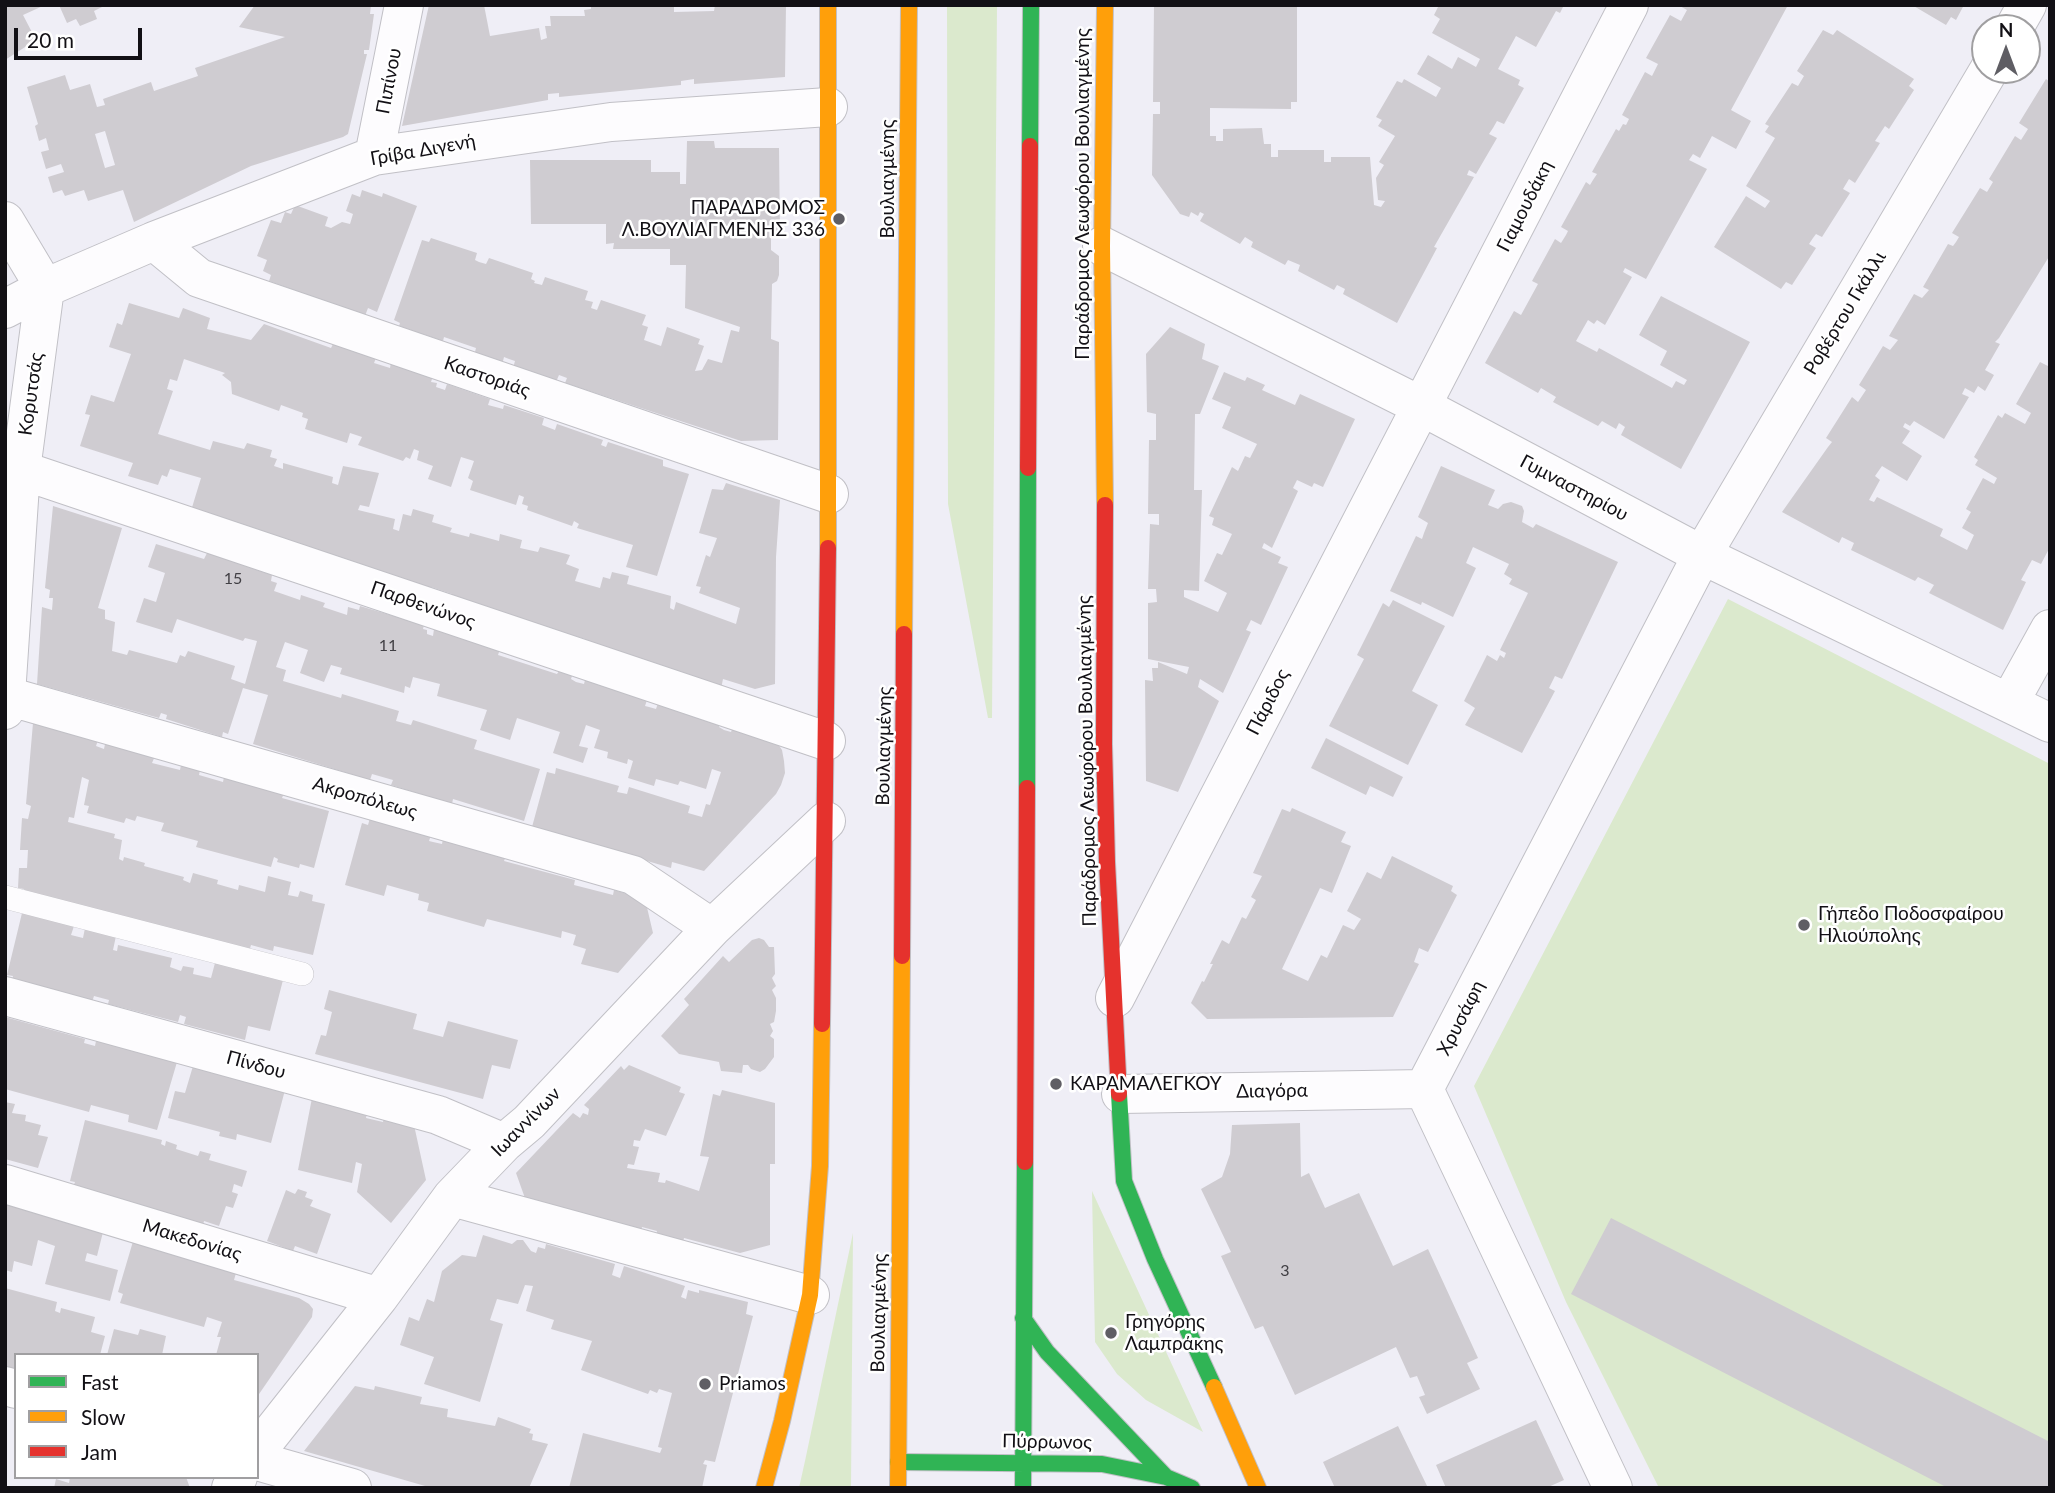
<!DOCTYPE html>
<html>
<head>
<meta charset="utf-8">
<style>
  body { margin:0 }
  #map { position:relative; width:2055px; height:1493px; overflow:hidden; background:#efeef6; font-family:Lato,sans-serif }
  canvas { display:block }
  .frame { position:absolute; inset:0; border:7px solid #121015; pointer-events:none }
  .legend { position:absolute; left:14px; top:1353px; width:245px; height:126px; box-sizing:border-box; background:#fff; border:2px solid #a09fa1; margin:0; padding:9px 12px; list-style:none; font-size:21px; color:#121015 }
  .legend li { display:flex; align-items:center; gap:14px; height:35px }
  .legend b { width:35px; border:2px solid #a09fa1 }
  .north { position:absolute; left:1971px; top:14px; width:70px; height:70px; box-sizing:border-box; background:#fff; border:2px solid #a09fa1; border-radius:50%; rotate:0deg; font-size:19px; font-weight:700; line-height:28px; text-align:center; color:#121015 }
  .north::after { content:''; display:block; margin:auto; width:24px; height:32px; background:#5f5e64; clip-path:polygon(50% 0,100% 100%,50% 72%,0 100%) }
  .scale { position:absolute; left:14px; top:28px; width:128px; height:32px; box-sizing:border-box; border:4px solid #121015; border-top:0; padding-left:9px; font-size:21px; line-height:24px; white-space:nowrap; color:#121015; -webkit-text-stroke:5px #fff; paint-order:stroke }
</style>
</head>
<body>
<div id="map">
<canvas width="2055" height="1493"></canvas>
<div class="frame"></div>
<ul class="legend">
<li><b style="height:9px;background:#30b455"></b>Fast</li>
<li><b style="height:9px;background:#ff9f0a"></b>Slow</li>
<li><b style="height:9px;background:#e5322d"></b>Jam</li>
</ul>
<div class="north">N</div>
<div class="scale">20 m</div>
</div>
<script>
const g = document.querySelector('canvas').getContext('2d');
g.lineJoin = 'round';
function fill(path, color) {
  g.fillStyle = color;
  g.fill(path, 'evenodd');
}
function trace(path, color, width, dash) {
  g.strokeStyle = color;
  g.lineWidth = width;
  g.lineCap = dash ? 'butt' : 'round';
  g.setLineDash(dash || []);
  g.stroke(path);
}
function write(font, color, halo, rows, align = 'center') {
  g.font = font + ' Lato,sans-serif';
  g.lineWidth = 5;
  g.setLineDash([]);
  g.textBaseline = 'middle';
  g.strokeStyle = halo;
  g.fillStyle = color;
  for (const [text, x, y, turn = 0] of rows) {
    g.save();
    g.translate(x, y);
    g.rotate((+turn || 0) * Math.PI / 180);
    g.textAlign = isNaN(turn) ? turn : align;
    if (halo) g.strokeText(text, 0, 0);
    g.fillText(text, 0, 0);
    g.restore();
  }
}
const green = new Path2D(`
  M947,5H997L992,718H988L948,504Z
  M1728,599L2050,764V1488H1659L1566,1302L1474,1086Z
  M1092,1191L1203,1432L1146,1400L1117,1374L1095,1342Z
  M853,1233L851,1488H799L805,1461Z`);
const building = new Path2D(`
  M5,5H45L23,15L36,40L5,60Z
  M59,5H106L94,11L97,19L80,26L76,19L67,23Z
  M255,5H371L370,14H374L369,50H364V54H367L348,134L343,137L251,166L134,222L123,190L88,201L84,190L65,196L62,190L53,193L48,177L64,172L61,164L46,169L41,152L49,150L46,138L39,141L35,126L38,124L27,87L65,75L70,90L90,84L97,107L105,105L103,99L151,82L154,91L198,76L195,68L285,37L239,27ZM105,131L115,165L105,168L95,134Z
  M429,5H484L490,36L539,28L541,40L547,38L545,26H551L550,16H585L584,10L591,9V5H674V12L714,11L715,5H786L785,77L694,84V79L681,81V85L559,97V93L548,94V100L402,126Z
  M1154,5H1297V102H1291V109L1210,108V136H1216V141H1223V129L1262,128L1264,144H1271V157H1278V150H1324V162H1331V157H1370L1374,205L1381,207L1385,201L1378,200L1376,178L1384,165L1379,162L1395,136L1378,126L1382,120L1376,117L1397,81L1402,83L1404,79L1436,97L1441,88L1417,74L1428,55L1452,69L1458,57L1476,67L1480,59L1432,33L1440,19L1434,15L1439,5H1564L1560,13L1556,11L1536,47L1516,36L1498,69L1520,80L1518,85L1524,88L1504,124L1497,121L1493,128L1489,134L1497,138L1476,174L1469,170L1467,175L1474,177L1434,247L1437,248L1397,323L1343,294L1345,289L1337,285L1334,290L1298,271L1300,265L1288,260L1285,265L1251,247L1253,242L1245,237L1240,244L1200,221L1204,214L1200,212L1198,216L1191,212L1189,217L1180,214L1152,175L1153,114H1160V102H1153Z
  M1678,5H1788L1731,110L1751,121L1736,149L1712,136L1700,158L1693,154L1689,160L1707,169L1646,279L1625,268L1623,272L1632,277L1605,325L1597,320L1594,324L1588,320L1576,341L1597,352L1599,348L1672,388L1676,381L1684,385L1687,380L1660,365L1667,351L1639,335L1661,296L1750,342L1681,469L1621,435L1625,427L1619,423L1616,429L1602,421L1598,426L1553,402L1556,397L1541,388L1538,393L1485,363L1514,311L1521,315L1538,284L1532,281L1555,239L1561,243L1566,235L1568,231L1561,227L1586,182L1590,185L1593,180L1597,174L1592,172L1616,129L1619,131L1623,124L1626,125L1629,119L1622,115L1645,72L1652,76L1658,64L1646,58L1670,15L1681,21L1687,10Z
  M1912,5H1964L1956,20L1951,17L1946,25Z
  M1823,30L1833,35L1837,30L1914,79L1909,86L1914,90L1889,129L1885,126L1875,141L1880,143L1855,183L1849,179L1843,189L1850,193L1822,237L1816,234L1813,238L1809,244L1816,248L1792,285L1786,282L1781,289L1714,247L1746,196L1765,208L1770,201L1746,186L1775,138L1765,132L1769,126L1765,124L1792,83L1798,86L1804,76L1797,71Z
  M2046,79L2050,82V255L1999,338L1995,342L2000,344L1985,370L1994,375L1985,391L1978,386L1974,393L1965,388L1962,394L1969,397L1944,439L1914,421L1910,426L1905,423L1903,427L1910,431L1902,443L1922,456L1907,481L1882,466L1875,476L1880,480L1869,500L1874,502L1877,497L1943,529L1940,536L1967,550L1974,535L1962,528L1971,512L1966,509L1983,478L1994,484L1997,478L1975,465L1978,460L1974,457L1998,415L2002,418L2005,413L2025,424L2031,413L2016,404L2040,362L2050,367V547L2041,564L2032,560L2021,580L2026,582L2003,630L1929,593L1934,585L1918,577L1915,581L1851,550L1854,543L1842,537L1839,543L1782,512L1828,447L1832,442L1826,438L1852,397L1858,402L1866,390L1859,385L1883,346L1890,350L1898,340L1889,336L1914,294L1922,298L1929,290L1923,287L1948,244L1953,246L1956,242L1959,237L1952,233L1980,188L1987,192L1993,182L1989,179L2015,136L2021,140L2028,129L2019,123Z
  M687,141H714L715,148H779L780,236L771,235V250L779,256V275L777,281L772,284L771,339L779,342L778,440L741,441L565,383L567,378L559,375L556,382L513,368L515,361L509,359L504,357L502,365L474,356L476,348L444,337L443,341L399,326L400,323L394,320L422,240L429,242L431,238L477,253L475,260L479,262L486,264L489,258L533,273L531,279L535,281L534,283L542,285L545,277L588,291L585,300L593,302L591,308L597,310L601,300L646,315L642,325L648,327L644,340L661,346L667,327L700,339L698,344L704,346L695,371L702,370L708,359L722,363L731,330L739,332L740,327L685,308L686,265H670V249H613L614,243L606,244V224H531L530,160H651V172H680V184H686Z
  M362,190L382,197L383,193L417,206L377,312L368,308L365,316L269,281L271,275L263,271L267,260L257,256L271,220L281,223L285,212L291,214L295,205L328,217L325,226L331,228L342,222L350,224L353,214L346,211L352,194L360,197Z
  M129,303L179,318L183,308L210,318L207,329L251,340L264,324L331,348L334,342L376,358L374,363L390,368L391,362L433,376L431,382L437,383L436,387L445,390L447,384L490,399L488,405L503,409L504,405L544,418L542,425L555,430L557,424L603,440L601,445L606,447L608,442L663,460V466L689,474L657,576L626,567L633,545L577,528L579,524L574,521L572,526L527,510L528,506L522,504L524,497L519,495L516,505L470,490L473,481L468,478L474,461L461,457L451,487L428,479L433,466L417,460L419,451L414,449L410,459L406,457L403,461L358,445L362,437L350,433L347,443L305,429L308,419L302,417L303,413L281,405L279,411L232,394L231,382L222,375L225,373L184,359L177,381L170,379L167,389L173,391L158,434L210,450L213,441L244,449L247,443L272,450L270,457L277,459L274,466L283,469V463L333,477L332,483L338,485L343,466L379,473L369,507L360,505L358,510L395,519L393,529L399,531L403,514L411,516L413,509L434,515L432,522L452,528L450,532L469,537L470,533L499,541L500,534L522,540L520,548L538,552L540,547L570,555L566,564L579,569L575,581L600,588L603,577L610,579L612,572L629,576L627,584L671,596L670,608L674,610L676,602L736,624L740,608L699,593L701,587L696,586L706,555L710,557L717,538L699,533L712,489L723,490L726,483L780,500L776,557L775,684L755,689L723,679L721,689L584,643L585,639L451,600L452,594L431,587L429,592L190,514L201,478L170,469L167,477L162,475L158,485L128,476L133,463L80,446L90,415L85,414L91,395L114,402L131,354L109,347L117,323L122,325Z
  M1170,327L1205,344L1202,359L1219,366L1200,414H1195L1194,490H1202L1199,591L1184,590V597L1218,612L1227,593L1204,581L1217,553L1222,555L1232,534L1212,525L1214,518L1209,516L1232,467L1238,471L1245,456L1250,458L1257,444L1222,428L1231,407L1212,399L1224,372L1245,381L1247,377L1265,385L1262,390L1295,405L1300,394L1355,419L1323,487L1314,483L1312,487L1297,480L1293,488L1298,491L1272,548L1264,543L1262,548L1281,557L1278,563L1288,567L1261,625L1251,620L1246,630L1251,632L1223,693L1200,679L1198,687L1219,701L1178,792L1146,781L1145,680L1153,681L1152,668H1158V662L1187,674L1189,667L1148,659V603L1157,602L1156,589H1148L1150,524L1159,525V514H1148L1149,440H1156V414L1147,412L1146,354Z
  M1441,466L1495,490L1488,505L1498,509L1503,504L1511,502L1522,506L1524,511L1522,522L1533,528L1536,524L1618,562L1562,679L1555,676L1549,688L1555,691L1522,753L1465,725L1475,708L1464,701L1487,655L1497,661L1500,655L1504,658L1506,653L1500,650L1528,593L1509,584L1512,579L1504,574L1509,564L1473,547L1466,563L1476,568L1453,617L1422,602L1421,605L1390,591L1416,536L1422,539L1424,533L1428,523L1418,517Z
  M53,506L122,528L98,608L105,610V619L115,622L112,651L127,655L129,650L177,663L180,655L185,657L188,651L235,666L231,679L245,684L257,641L245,638L243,641L177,619L172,633L136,622L144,598L156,602L165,573L148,567L156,544L204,559L207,553L272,575L271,581L277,583L274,591L300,600L301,595L325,603L323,607L347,615L348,607L359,610L360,606L424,625L423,629L427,630V634L433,636L434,629L500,649L498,655L557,674L559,671L572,676L571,679L576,682L584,684L585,680L647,700L645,706L649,707L656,709L658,703L721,721L719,727L724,730L731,732L733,727L776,741L782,750L784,761L785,773L781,785L776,794L704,871L672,862L671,868L532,827L547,772L555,774L556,768L619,786L617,792L627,794L629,787L690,806L688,813L702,817L706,804L710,805L721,772L712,769L706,789L680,781L678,785L656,779L654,786L628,778L633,761L628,759L627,764L607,758L608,752L594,748L600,730L586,725L579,746L588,748L583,763L553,753L560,732L517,718L510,740L480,730L487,710L437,696L440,684L413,677L410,688L405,686L404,693L340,674L342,668L331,665L324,682L300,673L308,650L285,642L276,667L286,670L283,681L341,698L342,694L399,711L396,721L411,725L413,720L477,740L474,749L540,769L524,821L453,799L452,804L391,785L393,780L372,774L370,780L253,744L268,695L243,688L228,734L223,732L222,737L166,719L167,715L161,713L159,718L37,684L42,607L52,610L53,598H49L50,590L45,588Z
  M1393,600L1445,626L1412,691L1438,705L1408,765L1329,726L1364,659L1357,655L1383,603L1389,607Z
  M33,723L98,740L96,746L104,749L105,744L155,756L152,763L180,770L181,765L200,770L199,775L223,782L224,777L284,793L282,798L329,811L314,868L300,864L299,868L277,862L278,859L274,857L271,867L196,847L198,841L161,831L164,823L137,816L135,821L126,818L124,823L87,813L89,806L84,805L89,780L82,777L74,818L69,817L68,822L115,834L114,838L122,840L119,859L123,861L124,857L145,863L144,866L184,877L183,880L190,883L193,873L218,880L217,884L238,890L239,885L265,892L268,876L291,882L288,895L298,897L300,891L313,895L312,901L325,904L313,955L274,946L273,951L251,945L249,952L26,895L24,889L18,888L19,868H27L28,850H20L22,818L28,819L31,806L26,804Z
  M1326,738L1403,777L1393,797L1370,786L1366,795L1311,768Z
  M1292,808L1346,832L1341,842L1351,846L1332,893L1320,888L1282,969L1308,981L1321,955L1327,958L1343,925L1354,930L1361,919L1347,911L1367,872L1381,879L1392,856L1453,886L1451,891L1457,895L1428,952L1419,948L1414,962L1419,964L1393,1017L1207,1019L1191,1003L1202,981L1204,982L1213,964H1210L1222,940L1229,944L1242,917L1246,919L1256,900L1251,897L1262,876L1253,873L1282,809L1290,812Z
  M370,818L431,835L429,841L433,842L442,844L443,839L506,856L504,861L575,880L574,885L613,895L614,890L645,899L653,933L618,973L581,964L586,949L573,945L576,935L562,931L561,938L487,919L484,927L427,911L429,903L418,900L419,894L387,885L384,896L345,885L362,823L368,825Z
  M22,913L74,926L71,935L83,938L85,928L116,936L113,950L117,951L118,945L172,958L170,967L181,971L183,966L194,968L193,974L211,978L215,963L283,980L270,1031L248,1026L245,1040L184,1024L186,1017L180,1015L178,1022L108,1004L109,1000L94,996L91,1005L11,985L13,976L7,975Z
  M759,938L764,940L769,947H774L775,974L772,978L776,986L772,990L776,998V1011L774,1022L770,1024L773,1031L770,1036L774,1039V1057L765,1069L760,1072L751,1069L748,1065H743L742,1073L721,1071L719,1062L679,1054L661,1036L689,1005L684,999L723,956L729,962L752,940Z
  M329,990L417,1014L413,1029L443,1037L448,1021L518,1040L510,1069L492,1065L483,1099L315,1054L321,1035L326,1036L332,1012L324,1009Z
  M5,1017L85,1039L84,1043L95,1046L96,1041L177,1062L157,1130L128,1122L129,1115L91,1105L89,1112L5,1089Z
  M629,1065L681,1087L679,1092L685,1094L666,1136L645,1129L640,1141L634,1140L633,1146L639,1147L634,1165L628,1164L627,1168L660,1173L658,1182L665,1183L666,1180L699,1191L709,1157L700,1156L713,1094L720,1096L722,1090L775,1103V1164H770V1245L740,1253L684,1238L683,1242L656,1235L657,1231L642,1227L641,1231L526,1201L516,1173L573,1113L580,1118L583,1113L588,1115L589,1109L584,1105L621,1066L624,1070Z
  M193,1066L285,1090L271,1143L237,1134L236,1140L219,1136L220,1132L168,1118L175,1091L185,1093Z
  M312,1098L367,1113L366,1118L383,1122L384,1117L414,1125L426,1180L391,1223L357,1192L362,1164L356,1162L352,1183L298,1170Z
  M5,1102L15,1104L12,1113L26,1115L25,1121L41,1125L38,1135L48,1137L38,1168L5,1159Z
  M85,1120L162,1140L161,1144L165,1146L166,1141L177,1145L176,1149L198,1156L200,1151L211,1154L209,1160L247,1171L242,1187L234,1184L232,1192L238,1194L233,1208L226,1206L219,1226L204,1221L203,1225L73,1187L75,1182L70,1181Z
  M1300,1123L1301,1177L1309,1173L1325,1208L1359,1193L1393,1266L1428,1249L1478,1358L1467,1363L1480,1389L1427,1414L1419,1397L1425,1395L1417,1376L1410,1378L1396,1347L1295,1395L1263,1326L1255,1329L1221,1256L1231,1252L1201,1189L1222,1177L1230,1154L1232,1125Z
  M298,1189L307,1192L305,1197L313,1200L310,1206L331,1214L317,1254L295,1246L293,1251L267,1241L286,1190L295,1194Z
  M5,1202L104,1228L97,1256L87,1253L85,1261L118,1270L110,1301L45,1284L55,1246L38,1240L32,1266L14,1261L12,1272L5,1270Z
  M1611,1218L2050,1442V1488H1948L1571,1294Z
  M483,1235L512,1244L517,1240H523L531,1251L536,1253L538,1247L545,1249L546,1244L615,1264L612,1275L620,1278L624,1266L685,1286L681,1297L686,1299L688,1290L699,1293V1290L748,1302L746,1314L753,1316L715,1462L705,1460L703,1464L707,1465L702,1488H569L583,1433L660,1453L662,1448L658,1447L672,1393L659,1389L657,1393L650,1390L648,1394L581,1370L592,1341L551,1329L554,1320L526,1311L533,1286L525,1285L518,1304L497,1299L490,1320L503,1324L480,1402L424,1384L434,1357L400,1345L409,1317L419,1321L427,1299L434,1302L442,1271L462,1255L476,1257Z
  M134,1238L238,1266L234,1280L299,1298L309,1304L313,1309L312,1317L257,1397V1355H216L221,1337H217L222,1322L207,1317L204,1327L120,1303L123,1294L118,1292Z
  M5,1288L57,1302L55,1311L60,1313L61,1308L95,1317L91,1332L105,1336L100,1355H16V1374L5,1371Z
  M114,1329L138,1335L140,1329L166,1336L162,1355H107Z
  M355,1386L374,1390L375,1386L422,1397L420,1404L448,1409L447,1417L495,1426L498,1417L531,1429L529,1433L533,1434L532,1440L548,1444L529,1488H432L304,1451Z
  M1536,1420L1564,1480L1546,1488H1446L1436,1465Z
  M1398,1426L1428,1488H1335L1323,1462Z
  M70,1477H186L190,1488H54L56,1479L69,1483Z`);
const lane = new Path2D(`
  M5,897L302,974`);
const street = new Path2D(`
  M2014,28L2027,5
  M374,156L404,5
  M5,221L45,288L21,470L5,710
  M154,241L199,278L829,494
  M1102,246L1421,406L1702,555L2050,723
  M5,309L45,288L154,241L374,156L611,122L828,107
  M21,470L826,741
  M7,696L633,875L712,928
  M2009,703L2050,629
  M5,996L438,1115L504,1143
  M1115,998L1629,5
  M1424,1089L1702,555L1989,70
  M1424,1089L1613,1488
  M1121,1094L1424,1089
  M5,1184L379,1297
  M452,1197L810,1295
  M5,1386L16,1389
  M257,1451L379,1297L452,1197L504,1143L529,1122L712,928L826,821
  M257,1461L352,1488
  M231,1488L238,1477`);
const fast = new Path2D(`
  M1030,146L1031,5
  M1027,788L1028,468
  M1119,1094L1124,1181L1155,1259L1214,1387
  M1023,1318L1047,1352L1166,1477
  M898,1462L1102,1464L1166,1477L1192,1488
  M1023,1488L1025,1162`);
const slow = new Path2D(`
  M828,5V548
  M1105,505L1102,246L1105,5
  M904,634L909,5
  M1214,1387L1258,1488
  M764,1488L782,1421L810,1295L820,1166L822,1024
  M898,1488L902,956`);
const jam = new Path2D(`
  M1028,468L1030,146
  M1105,505L1104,744L1107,862L1119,1094
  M902,956L904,634
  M822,1024L828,548
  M1025,1162L1027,788`);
const markers = [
  [839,219,7,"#5f5e64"],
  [1804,925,7,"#5f5e64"],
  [1056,1084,7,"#5f5e64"],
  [1111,1333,7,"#5f5e64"],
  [705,1384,7,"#5f5e64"]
];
const numberNames = [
  ["15",233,579],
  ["11",388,646],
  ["3",1285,1271]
];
const streetNames = [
  ["Πιπίνου",389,81,-79],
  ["Γρίβα Διγενή",423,150,-10],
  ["Βουλιαγμένης",888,179,-90],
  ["Παράδρομος Λεωφόρου Βουλιαγμένης",1083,194,-90],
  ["Γιαμουδάκη",1525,206,-63],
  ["Ροβέρτου Γκάλλι",1845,313,-59],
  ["Καστοριάς",487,377,19],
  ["Κορυτσάς",31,394,-82],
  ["Γυμναστηρίου",1574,488,28],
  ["Παρθενώνος",423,605,19],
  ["Πάριδος",1268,702,-63],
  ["Βουλιαγμένης",884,746,-89],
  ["Παράδρομος Λεωφόρου Βουλιαγμένης",1087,761,-91],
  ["Ακροπόλεως",365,798,16],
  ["Χρυσάφη",1461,1018,-63],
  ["Πίνδου",256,1065,15],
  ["Διαγόρα",1272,1091,-1],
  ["Ιωαννίνων",526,1122,-45],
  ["Μακεδονίας",192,1240,17],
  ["Βουλιαγμένης",879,1313,-89],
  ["Πύρρωνος",1047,1442,1]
];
const poiNames = [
  ["ΠΑΡΑΔΡΟΜΟΣ",825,208,"right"],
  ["Λ.ΒΟΥΛΙΑΓΜΕΝΗΣ 336",825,230,"right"],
  ["Γήπεδο Ποδοσφαίρου",1818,914],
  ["Ηλιούπολης",1818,936],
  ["ΚΑΡΑΜΑΛΕΓΚΟΥ",1070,1084],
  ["Γρηγόρης",1125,1322],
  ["Λαμπράκης",1125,1344],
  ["Priamos",719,1384]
];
fill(green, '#dbe9cd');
fill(building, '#cfccd1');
trace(lane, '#c1c0c6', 24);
trace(street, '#c1c0c6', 40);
trace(fast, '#c1c0c6', 18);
trace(slow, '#c1c0c6', 18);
trace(jam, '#c1c0c6', 18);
trace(lane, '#fdfcfe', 23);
trace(street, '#fdfcfe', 38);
trace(fast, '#30b455', 16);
trace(slow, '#ff9f0a', 16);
trace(jam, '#e5322d', 16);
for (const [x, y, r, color] of markers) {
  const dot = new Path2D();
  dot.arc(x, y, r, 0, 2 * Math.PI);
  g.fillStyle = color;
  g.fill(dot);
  trace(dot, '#fff', 2.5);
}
write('16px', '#413f44', null, numberNames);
write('19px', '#121015', '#fff', streetNames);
write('19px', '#121015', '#fff', poiNames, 'left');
</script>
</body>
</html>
